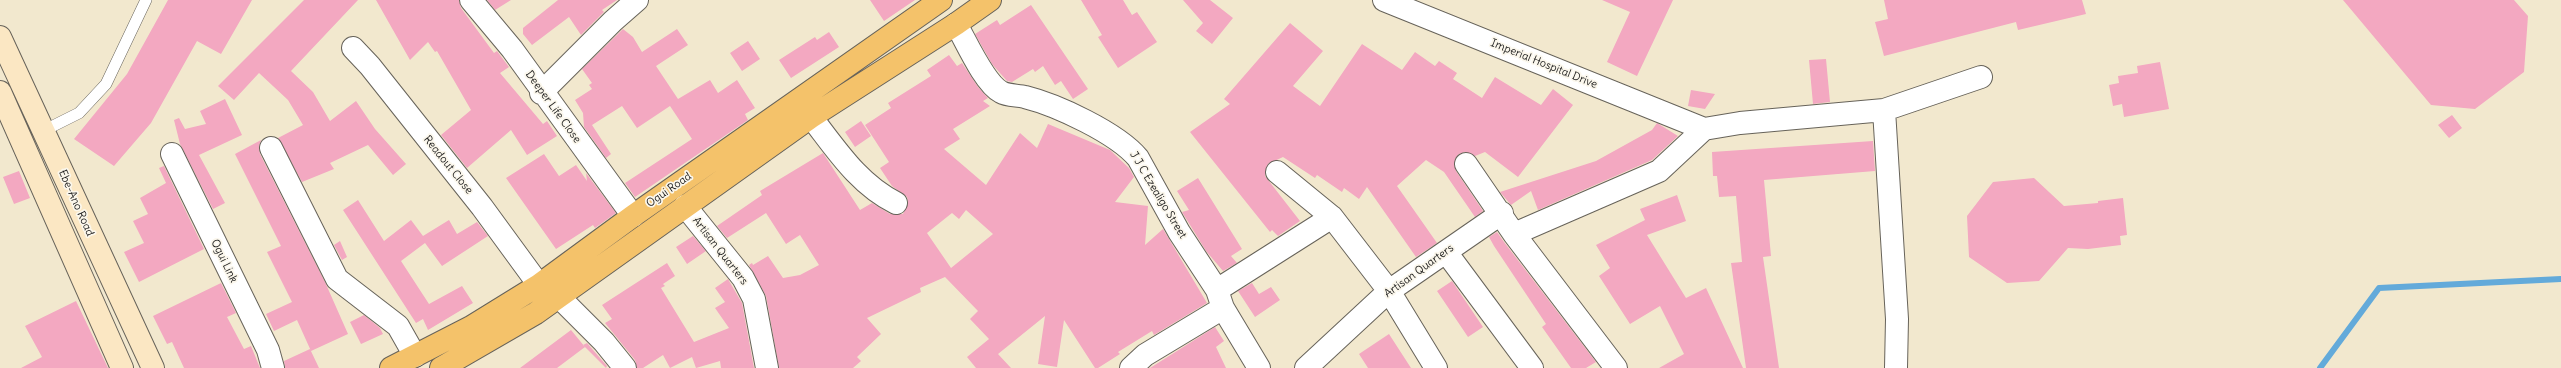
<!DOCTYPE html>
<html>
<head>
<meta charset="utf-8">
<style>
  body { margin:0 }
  canvas { display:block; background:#f2e8ce }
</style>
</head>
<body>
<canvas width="2561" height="368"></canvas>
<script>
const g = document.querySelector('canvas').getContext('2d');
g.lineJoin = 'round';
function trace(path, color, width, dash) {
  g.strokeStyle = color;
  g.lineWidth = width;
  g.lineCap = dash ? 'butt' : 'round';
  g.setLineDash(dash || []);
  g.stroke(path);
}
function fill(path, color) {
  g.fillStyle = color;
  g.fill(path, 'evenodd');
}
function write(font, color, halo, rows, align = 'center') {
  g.font = font + ' Delius,sans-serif';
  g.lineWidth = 3.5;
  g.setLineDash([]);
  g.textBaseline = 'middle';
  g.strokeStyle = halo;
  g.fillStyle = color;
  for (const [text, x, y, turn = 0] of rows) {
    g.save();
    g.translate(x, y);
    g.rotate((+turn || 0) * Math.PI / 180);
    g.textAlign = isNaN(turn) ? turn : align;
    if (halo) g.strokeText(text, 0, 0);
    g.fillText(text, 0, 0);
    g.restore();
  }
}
const stream = new Path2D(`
  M2320,368L2379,288L2561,279`);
const building = new Path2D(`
  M168,0H252L221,54L197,41L151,123L114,166L74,139L127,74Z
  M304,0H358L291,71L313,92L330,121L356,101L375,129L406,164L393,175L368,145L330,163L334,169L302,182L278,138L303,125L288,100L259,73L234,100L218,86Z
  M376,0H459L461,8L494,53L497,51L509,67L500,73L543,124L547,121L557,136L527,155L511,130L467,168L441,135L471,110L437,51L435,52L428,42L410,60Z
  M487,0H511L495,10Z
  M558,0H617L602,10L604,12L581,35L569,17L532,45L523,34V28Z
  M870,0H915L884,21Z
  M1081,0H1123L1132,15L1137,12L1157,42L1118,68L1098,37L1102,35Z
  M1183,0H1210L1233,18L1212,44L1196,31L1203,23Z
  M1602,0H1673L1637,76L1607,62L1630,12Z
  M1884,0H2082L2086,14L2018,30L2016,22L1884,56L1875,22L1888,19Z
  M2343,0H2514L2528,16L2524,72L2475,109L2431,105Z
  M1031,5L1088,89L1073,99L1061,81L1055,85L1043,66L1035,72L1033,69L1012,82L1007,81L992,64L975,34L997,20L1000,25Z
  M1290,23L1323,51L1293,86L1320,106L1362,44L1402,70L1415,52L1435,66L1439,61L1457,73L1453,79L1482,98L1495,77L1541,105L1553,89L1573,105L1518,177L1485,152L1475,156L1465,152L1459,154L1455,159L1456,171L1483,211L1475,217L1444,172L1426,160L1397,186L1437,243L1416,257L1367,187L1359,199L1344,188L1342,192L1317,175L1315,178L1283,157L1268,164L1265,176L1300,221L1278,236L1272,230L1270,232L1190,132L1230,104L1224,99Z
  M623,29L633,37L642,52L677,29L688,45L656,66L678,99L710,80L718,93L737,80L755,108L745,114L748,120L635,197L625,183L692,139L670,106L637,128L622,106L592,125L611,154L606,158L584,127L583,113L575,100L592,89L589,85L592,83L582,69Z
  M829,32L839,47L791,78L779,60L815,37L817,40Z
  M748,41L760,59L742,71L730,53Z
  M949,55L957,66L962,63L978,87L988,98L983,101L990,106L953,129L960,139L944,149L986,185L1020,133L1037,148L1048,124L1110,150L1129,168L1134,177L1115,202L1148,206L1145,245L1163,229L1207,303L1154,335L1152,331L1118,352L1120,354L1098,368H1095L1064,320L1057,367L1038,364L1045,316L998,354L1011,368H976L967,357L989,339L970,319L978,311L945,277L920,288L921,292L867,318L881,334L857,357L861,361L853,368H779L766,296L749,265L752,263L753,265L768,256L783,278L800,275L819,265L800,235L786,244L766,213L727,238L717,226L762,195L760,191L823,153L860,210L872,203L890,214H903L908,203L907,197L892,186L880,168L889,162L865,125L891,108L888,103L931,76L927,70ZM966,210L993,234L951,268L927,233L952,213L959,219Z
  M1826,59L1830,102L1813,104L1809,60Z
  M2160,62L2169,109L2124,117L2122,104L2113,106L2109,85L2119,83L2118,76L2138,73L2137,66Z
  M1691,90L1715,94L1705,109L1688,106Z
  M225,99L242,135L199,155L225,203L213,209L180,144L174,120L179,118L185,129L206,124L200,111Z
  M2452,115L2462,128L2449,138L2438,125Z
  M861,121L871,136L855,147L845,132Z
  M1657,123L1678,136L1652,160L1538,210L1531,191L1511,205L1500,192L1596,161L1652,130Z
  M261,140L259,147L260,154L325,282L348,334L311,351L297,320L274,331L266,314L292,302L267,252L281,246L235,154Z
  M1873,141L1875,171L1764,180L1771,256L1763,257L1779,368H1746L1731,263L1742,262L1736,196L1719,197L1717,176H1713L1712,152Z
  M544,154L559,176L576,165L587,181L586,173L616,213L595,228L593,225L556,249L506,178Z
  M164,166L204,249L139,282L124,252L144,243L133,221L148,214L140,198L166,183L159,168Z
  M19,171L30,198L14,204L3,177Z
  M1198,178L1242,249L1231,256L1237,263L1223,271L1206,251L1182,212L1189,210L1177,191Z
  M2034,178L2064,206L2098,203V201L2123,198L2127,235L2120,236L2121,245L2088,249L2068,248L2039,281L2007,283L1969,257L1967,216L1993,182Z
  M1677,195L1686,221L1647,235L1686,298L1706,288L1743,368H1659L1684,354L1660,306L1630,324L1599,276L1610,268L1596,245L1645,220L1640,209Z
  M358,200L384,241L411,220L423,236L449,220L457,234L477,222L488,236L442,266L425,243L401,261L429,304L462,286L473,303L428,330L423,319L416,323L343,210Z
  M1497,232L1504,242L1596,362L1586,368H1571L1542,327L1546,324L1494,246L1489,237Z
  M693,236L706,251L687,264L676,247Z
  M340,241L347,257L342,260L334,245Z
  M667,263L675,276L663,284L665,286L661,288L694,342L729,328L715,308L725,302L715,288L728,279L742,303L754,368H721L720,361L696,368L692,357L670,368L663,355L643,368H637L635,360L605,323L612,319L602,305Z
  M1452,281L1483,327L1468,337L1437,291Z
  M221,283L236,313L227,317L244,349L251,346L260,368H184L172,342L167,344L153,316Z
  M1252,283L1259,294L1271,287L1280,300L1255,317L1238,291Z
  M76,301L108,368H21L42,357L25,326Z
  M364,315L380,328L383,334L361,344L350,322Z
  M1215,327L1224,341L1216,347L1226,368H1150Z
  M571,330L585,347L557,368H520Z
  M1389,334L1411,368H1368L1359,354Z
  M587,343L607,366L606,368L583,345Z
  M310,349L319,368H285L284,361Z`);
const service = new Path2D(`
  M43,131L79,113L106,84L146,0`);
const minor = new Path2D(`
  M471,0L512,49L633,216
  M1384,0L1704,129
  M956,24C966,41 984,83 1001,92C1008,96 1018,95 1025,97C1057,105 1117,133 1138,158L1179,232L1217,290L1223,308
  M353,48L370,66L482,207L539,285
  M541,93L613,21L637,0
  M1884,110L1897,319L1896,368
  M811,117C836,149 858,184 896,203
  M271,148L337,279L398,326L415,356
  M172,154L268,350L273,368
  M1466,164L1514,234L1616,368
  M685,206L743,278L754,299L767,368
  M1332,217L1389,291L1436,368
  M1514,234L1659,171L1704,129L1740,123L1884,110L1981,77
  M1446,252L1532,368
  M1217,290L1332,217L1277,172
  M559,297L604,342L625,368
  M1131,368L1145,355L1223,308L1259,368
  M1306,368L1389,291L1502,213`);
const secondary = new Path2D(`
  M0,37L153,368
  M0,92L122,368`);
const primary = new Path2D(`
  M391,368L471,327L539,285L633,216L941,0
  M441,368L536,313L811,117L956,24L990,0`);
const streetNames = [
  ["Imperial Hospital Drive",1544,64,22],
  ["Deeper Life Close",553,107,54],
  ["Readout Close",448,165,51],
  ["Ogui Road",669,190,-35],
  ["J J C Ezealigo Street",1158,195,59],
  ["Ebe-Ano Road",76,203,66],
  ["Artisan Quarters",720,251,52],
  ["Ogui Link",224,261,64],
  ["Artisan Quarters",1419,271,-36]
];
trace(stream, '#63aada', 6);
fill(building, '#f3a8c1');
trace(service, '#67635a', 12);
trace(minor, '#67635a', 24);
trace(secondary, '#67635a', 24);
trace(primary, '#67635a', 24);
trace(service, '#fff', 11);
trace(minor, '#fff', 22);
trace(secondary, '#fbe7c3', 22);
trace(primary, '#f4c26a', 22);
write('11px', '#1c1c1c', '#fbf7ec', streetNames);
</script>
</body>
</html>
